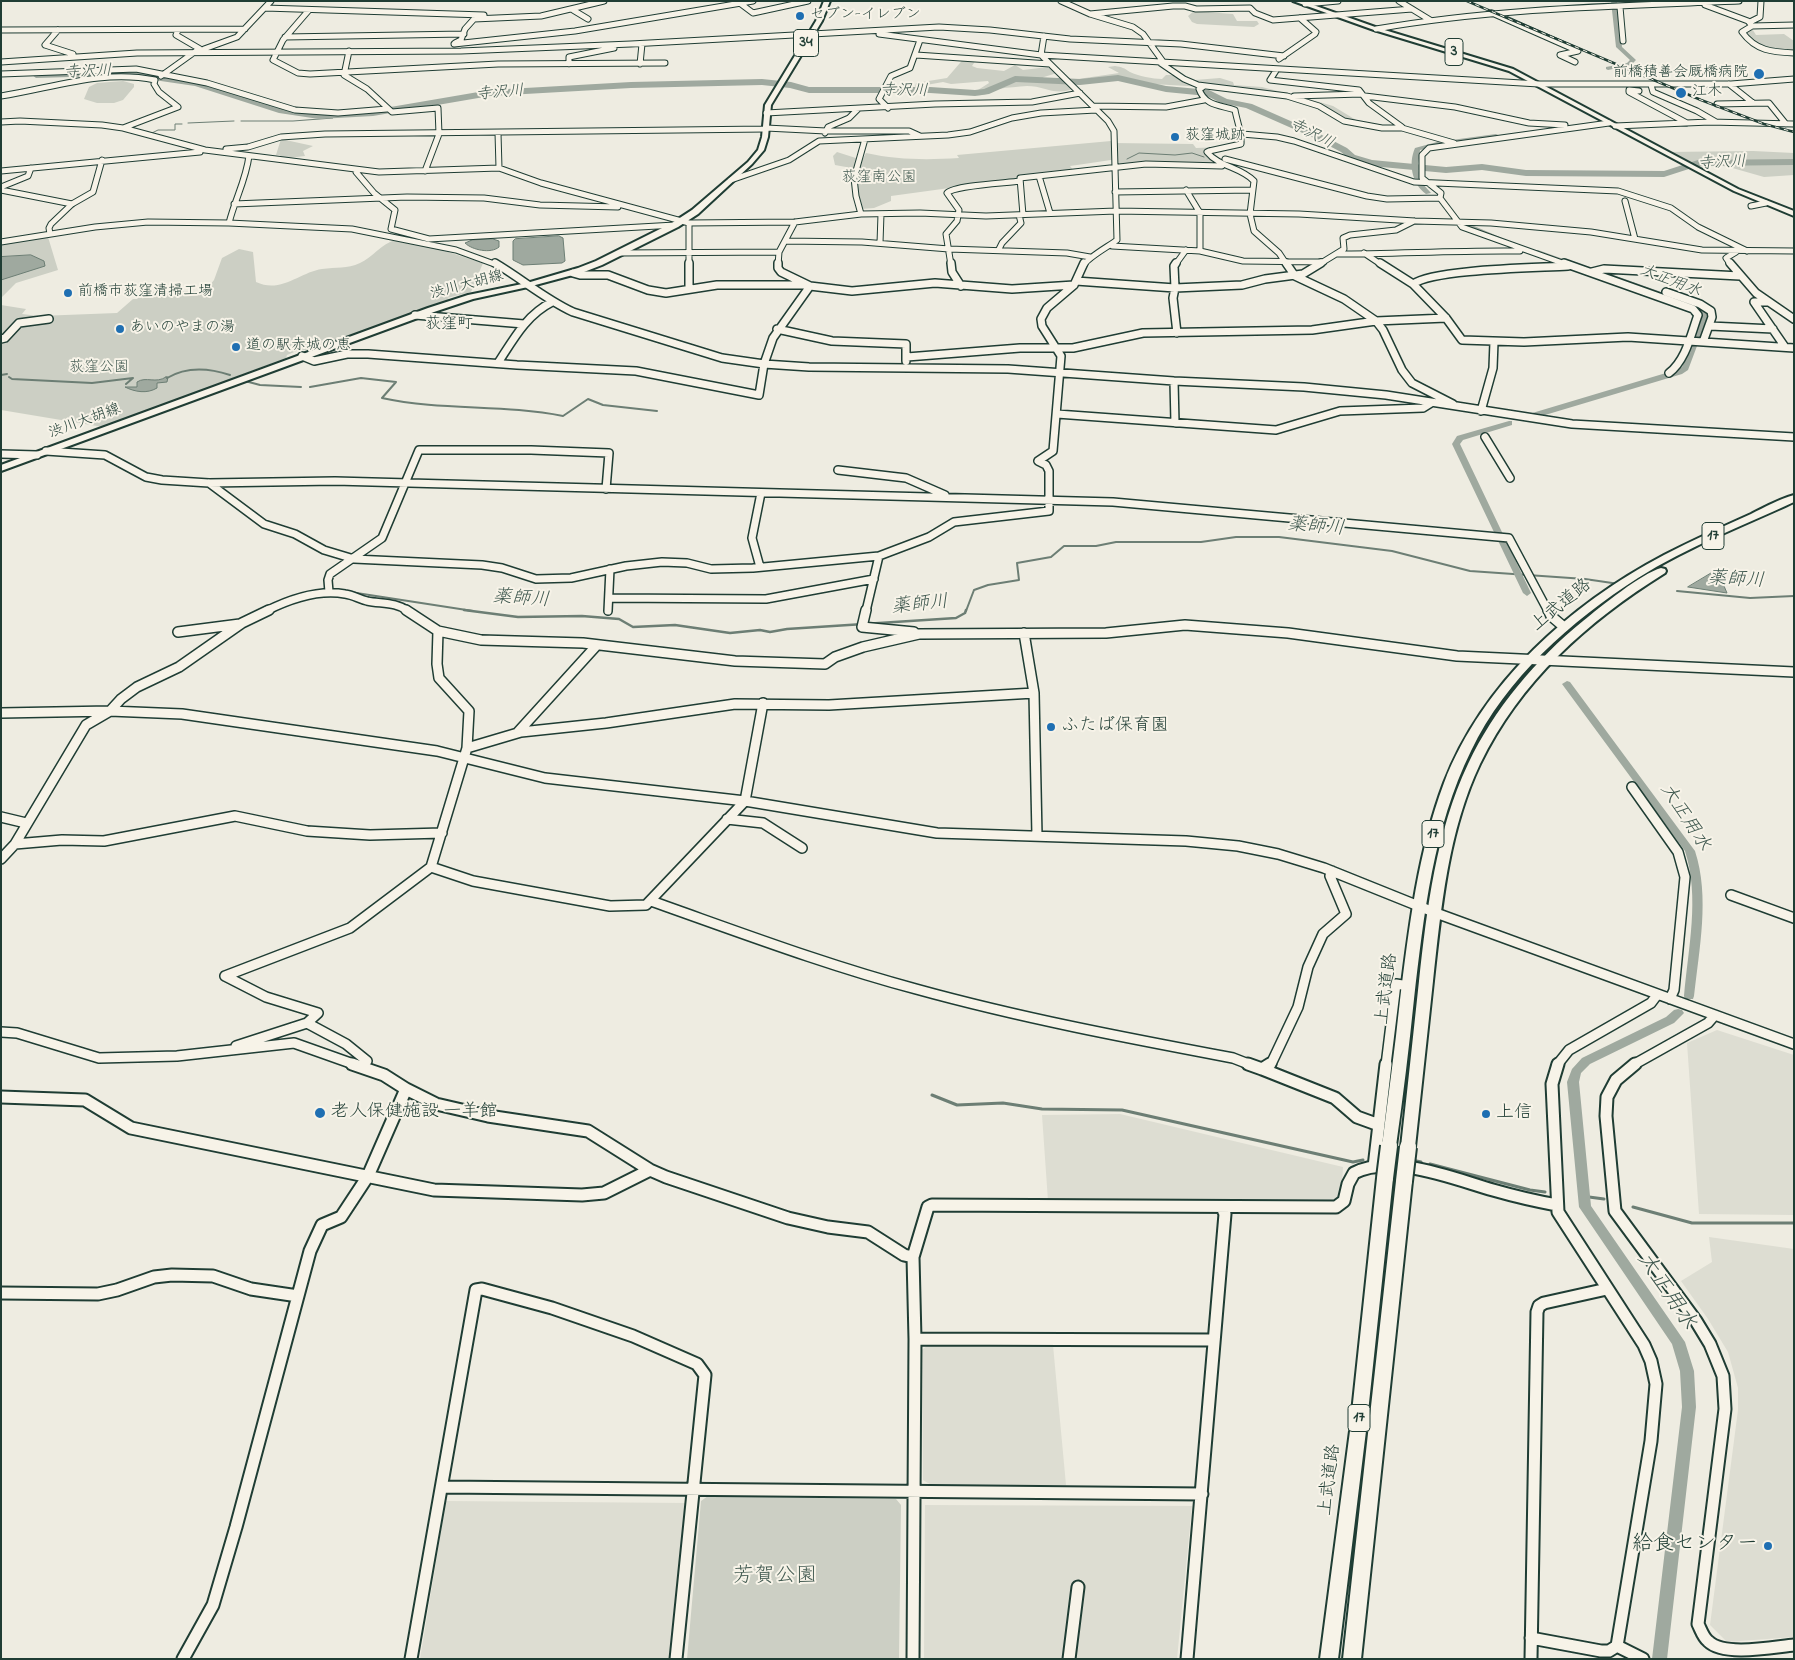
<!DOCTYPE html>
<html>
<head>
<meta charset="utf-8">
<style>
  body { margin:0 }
  #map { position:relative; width:1795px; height:1660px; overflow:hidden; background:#eeece1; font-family:"Indie Flower",sans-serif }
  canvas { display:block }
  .frame { position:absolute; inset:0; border:2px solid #1f3d34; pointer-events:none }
</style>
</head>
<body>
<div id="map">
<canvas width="1795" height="1660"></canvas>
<div class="frame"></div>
</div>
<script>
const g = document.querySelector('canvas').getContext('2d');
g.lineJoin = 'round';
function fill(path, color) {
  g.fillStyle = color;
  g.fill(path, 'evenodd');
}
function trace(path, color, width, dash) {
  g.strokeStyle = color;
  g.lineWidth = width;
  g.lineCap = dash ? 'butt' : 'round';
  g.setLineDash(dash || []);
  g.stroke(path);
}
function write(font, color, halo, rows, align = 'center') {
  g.font = font + ' "Indie Flower","Klee One",sans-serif';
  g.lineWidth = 4;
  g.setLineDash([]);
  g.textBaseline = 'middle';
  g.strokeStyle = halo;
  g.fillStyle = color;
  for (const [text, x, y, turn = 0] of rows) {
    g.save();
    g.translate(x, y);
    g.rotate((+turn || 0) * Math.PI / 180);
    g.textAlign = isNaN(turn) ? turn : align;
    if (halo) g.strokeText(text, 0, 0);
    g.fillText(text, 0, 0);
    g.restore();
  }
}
const built = new Path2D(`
  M1717,1030L1794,1055V1215L1699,1214L1687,1043Z
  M1120,1114L1343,1167L1341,1199L1332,1203L1048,1201L1042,1115Z
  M1709,1237L1794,1249V1637L1727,1642L1710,1625L1738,1410V1388L1728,1352L1708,1319L1681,1281L1712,1262Z
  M928,1345H1053L1066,1485H931L923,1480L922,1350Z
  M446,1501L685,1503L669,1659H420Z
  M925,1505L1192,1506L1177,1659H924Z`);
const green = new Path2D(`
  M1194,11L1233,14L1237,21H1257L1259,24L1254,27L1197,24L1192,22L1188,16Z
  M1751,27L1756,35L1784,34L1794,41V53L1760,48L1743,32Z
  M966,56H974L976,60L972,66L977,68L1004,71L1015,65L1023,70L1048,67L1057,73L1044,77L1039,81L1065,83L1072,89C1054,96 1045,86 1027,86C1018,87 1008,87 999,89C987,92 990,96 974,95L978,90L989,83L988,81L951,84L943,82L915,87L916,83L947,78Z
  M1115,66C1122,67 1124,68 1130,72C1138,76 1153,79 1162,79L1166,75H1183L1195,80L1220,78L1233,82L1234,85L1262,87L1309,99L1333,106L1356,120L1387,126L1390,130L1347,124L1303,100L1258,90L1152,84L1124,80L1077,81L1078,79L1119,73L1108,67Z
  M123,81L134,84V87L123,100L114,103H97L84,99L89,87L97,83Z
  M281,139L313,146L303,151L305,156L281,159L280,155H276Z
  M1111,141L1112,143L1193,144L1196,148L1222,147L1205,152L1208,158L1228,166L1168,162L1118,166V159C1101,161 1087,164 1070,166L1074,171L891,196V201L874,208L861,209L855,181L857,169L835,165L833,156L837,152L862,160L866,153C898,160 927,160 959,158L957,155Z
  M1753,151L1794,153V175L1764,177L1729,167L1717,165L1697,167L1667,152Z
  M41,237H48L58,270L16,283L1,298V244Z
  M395,240L423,244L483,263L471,292L447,298L452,300L308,350H299L287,355L286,358L103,427L1,410V305L26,309L22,314L39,316L117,313L133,299H137L143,292L205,291L214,280L222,258L239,249L253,252L256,282C281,294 300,272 322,269C336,267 347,269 360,263C373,257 381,244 395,240Z
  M708,1496L896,1499L901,1505L899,1659H687L701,1501Z`);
const water = new Path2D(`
  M559,236L563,238L565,261L562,263L523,265L513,260V241L515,239Z
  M493,239L499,241V247C491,254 472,250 465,243L472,240Z
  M31,255L44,261L45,266L1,280V257Z
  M166,377H168L167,382L157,383V388C147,394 135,392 125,387H137V382C146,376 156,384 166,377Z
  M1713,572H1718L1727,593L1688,587Z`);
const streamFar3 = new Path2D(`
  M630,85L669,84
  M241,121H293L333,118L335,116
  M188,123L234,121
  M152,133L158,130H175V124H182
  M1127,159L1139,153L1175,155L1192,153L1204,157`);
const streamFar2 = new Path2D(`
  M1,375L7,374
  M9,377L12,379L92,383L133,378L126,384
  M167,378C187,366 209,368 230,375
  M245,381L260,385L301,387
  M310,387L361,378L396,382L382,398C442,411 503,404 563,416L588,399L603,405L657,411
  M336,589L344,591
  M1677,591L1750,598L1794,596
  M350,592L473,611
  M966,611L974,590L988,585L1019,580L1017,563L1051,557L1064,546H1096L1116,542H1201L1236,537H1279L1392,551L1470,571L1585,579L1619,584`);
const streamFar1 = new Path2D(`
  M464,610L518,617L582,616L619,619L633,627L675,625L730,633L760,630L770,632L787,629L956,618L965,613L966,610`);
const stream = new Path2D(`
  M932,1095L957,1105L1003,1103L1042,1109L1122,1110L1353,1162L1363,1160
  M1412,1160L1421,1162
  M1430,1164L1530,1190L1545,1192
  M1589,1197L1604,1199
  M1633,1207L1692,1223H1794`);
const canal = new Path2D(`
  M1611,1H1617L1622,47L1636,60L1631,65L1608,70L1606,69V67L1627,63L1630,60L1616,47Z
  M1496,134L1498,135V137L1437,146L1420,150L1418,167L1421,182L1431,193L1426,194C1412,184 1408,164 1415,148L1437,142Z
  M1470,226H1474L1502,238L1497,239L1470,228Z
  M1534,250H1538L1577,264L1572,265L1534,252Z
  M1591,267L1678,298L1679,299L1674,300L1589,270V268Z
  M1692,302L1705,309L1709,314L1688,370L1682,374L1535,418H1529V414L1676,370L1682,367L1703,314L1690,305L1689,304Z
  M1509,421H1512V425L1463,440L1460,444L1531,593L1527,596L1523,593L1452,444L1457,436Z
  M1567,681L1570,682L1695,851C1710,897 1699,949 1694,996L1693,999H1685L1684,996C1688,949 1700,897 1685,851L1562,684Z
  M1678,1009L1682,1010L1684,1013L1674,1023L1590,1064L1581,1073L1579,1082L1591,1206L1685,1342L1694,1371L1696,1407L1667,1659H1652L1682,1407L1680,1371L1672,1344L1579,1207L1567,1082L1572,1069L1582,1058L1666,1017L1674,1010Z`);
const river = new Path2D(`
  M138,69L155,75L199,82L280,107L319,113L373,110L490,90L631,82L762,79L791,82L809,87H930L975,90L984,89L1015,76L1080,79L1118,75L1166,86L1209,90L1227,99L1252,104L1320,134L1347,148L1355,155L1372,160L1446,167L1482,164L1526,170L1664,171L1698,160L1794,159V165L1698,166L1664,177L1526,176L1482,170L1446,173L1371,166L1349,159L1341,152L1314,138L1246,108L1221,103L1207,96L1166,92L1118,81L1080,85L1016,82L989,94L975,96L930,93H809L790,88L762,85L631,88L490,96L373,116L319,119L279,113L195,86L154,80L137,75L36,78L32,75L36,72Z`);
const minorFar3 = new Path2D(`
  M737,1L753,13L808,1
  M1061,1L1090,14L1133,27L1143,34L1164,63
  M1399,1L1430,20
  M1305,4L1338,1
  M1705,5L1748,21L1752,26
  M1620,7L1623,41
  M265,8L484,15V17
  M309,10L283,40L273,60L298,73L310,74L498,64L665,63
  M573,10L588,19
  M1492,13L1578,51L1560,55L1575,62
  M1090,14L1173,6H1185L1196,9L1250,8L1255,13L1273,20L1412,9
  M1750,22L1760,17L1761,1
  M1794,25L1752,26L1742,32C1756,51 1772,52 1794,53
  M1376,29C1496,8 1617,6 1739,1
  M1,30L245,29
  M58,30L45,45L73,54
  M178,30L176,35L200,49
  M879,34L1041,55L1539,84H1731L1794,79
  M285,37L464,34
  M455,43L461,40L465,29L474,19L541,16L604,1
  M454,44L575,31L753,1
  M204,49L237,37L271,1
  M349,51L344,75L367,89L392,112L438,108L439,134L425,171
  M916,55L1050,64
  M1041,55L1044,36
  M1041,55L1108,121L1114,131L1117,240C1109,246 1087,258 1084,265
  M1279,59L1315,34L1316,32L1300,18
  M1,62L137,53L461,51L631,44L939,27L990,30L1070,39L1181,44L1284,56
  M1159,62L1184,79L1198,85L1287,96L1319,106L1344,121L1382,128H1402L1454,143
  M569,64V57L614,48
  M640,64L642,44
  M1277,69L1270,80L1359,90L1369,103L1402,127
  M1,74L136,69L207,83L295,110L338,113L387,109
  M161,76L196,51
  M1729,84L1753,103
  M1651,85L1653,92L1697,111L1716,122
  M1203,87L1199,89C1205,106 1220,105 1235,110C1237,122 1242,132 1241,144L1209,151
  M1639,91L1629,90V92L1687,123
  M1,96C53,88 102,69 155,80
  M1294,96L1361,94
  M1365,96L1455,107L1529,123L1565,125
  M1717,104L1769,103L1786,124
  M1093,106L1166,107L1204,100
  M888,108L879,99L891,76L910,68L920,40
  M766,113L935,104L1032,102L1080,93
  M1,122L20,121L102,125L123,128L205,150L379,172L499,168L541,183L689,223L795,222L861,214L920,213L986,216L1116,211L1299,214L1415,221L1491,223L1591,232L1702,250L1794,251
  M1615,126L1710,122L1794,124
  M123,128L178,107L159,92L154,84L155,80
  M766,128L826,131H909L920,136
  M498,133L499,168
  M825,133L828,127L849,118L858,109
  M1242,134L1277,137L1294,141L1414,182L1618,191L1671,208L1698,227L1747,251
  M226,149L248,147L281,137L325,134L766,129
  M1209,151L1207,152C1219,167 1241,167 1254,181L1250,214L1254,231L1279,253L1287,265
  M1225,159L1367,196L1387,199L1440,198
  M357,170L356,172L374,193L395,210L391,229L429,239L675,225
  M1,171L200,152
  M1039,176L1050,213
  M731,180L789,160L819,141L948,135L970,132L1012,118L1041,113L1096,110
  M1,187L28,176L31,168
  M1,190L72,204
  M1115,192L1252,190
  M1625,201L1635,239
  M234,204L407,197L484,198L540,205L618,207
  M1751,206L1766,203
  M861,214L856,196L854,178L865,139
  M1023,215L1020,178L1146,164L1222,166
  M229,223C235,199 246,180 249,156
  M689,223V265
  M50,234L49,228L51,224L72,204L93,192L102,160
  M785,241L862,242L949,249L1067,253L1090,257
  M1,242L95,227L148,222L229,223L352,229L456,250L497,265
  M880,243L881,214
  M1112,246L1200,251V213L1186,190
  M999,249L1002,243L1021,223L1019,215
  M1200,251L1243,261L1324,262
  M620,253L779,252
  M1364,253L1382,265
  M1336,254C1397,254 1459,250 1520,251
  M778,265L779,252L795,222
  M951,265L946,234L957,221L959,210L947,193C955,185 1007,183 1020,181
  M1175,265L1186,250
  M1318,265L1344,249L1343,238L1350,235L1396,230L1414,221
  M1568,265L1462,227L1440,198L1441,193L1422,178V155L1429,148L1609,123
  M1731,265L1726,258L1736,252`);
const minorFar2 = new Path2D(`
  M495,263C522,279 545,299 573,312L722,358L764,364L809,367L1008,369L1174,381L1304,387L1386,395L1572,424L1794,437
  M689,263V289
  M778,263V268L781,272L810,286L852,291L935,283L1012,289L1074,285
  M951,263L952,272L961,286
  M1176,263L1174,266L1175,288L1173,298L1177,333
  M1286,263L1295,276L1344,299L1376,321L1383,330L1402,370L1412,383L1453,404
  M1380,263L1413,284L1446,318L1462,340L1524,342L1628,337L1794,348
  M1564,263L1693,309L1698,315C1691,334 1686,360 1669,373
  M1730,263L1756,293L1794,319
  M1592,272L1604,269L1740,276
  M573,273L580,275H608L648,290L666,293L717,285H803
  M1076,281L1175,288L1242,285L1265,279L1303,274L1321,263
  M1413,284C1434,269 1537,268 1568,266
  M1666,292L1700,304L1711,311L1712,317L1703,342
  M1768,302H1754L1785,347
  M415,315L524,324
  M1710,326L1773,329
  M777,329L832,341L906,344V361
  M1,339L5,338L19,323L49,319
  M302,356L314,361L347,354H368L517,365L636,371L759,395L764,364L773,338L810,286
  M907,357L1020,348H1073L1143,333L1312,330L1376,321L1446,318
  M498,363C513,340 526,315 552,302
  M1174,381L1175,423
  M1481,411L1493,368L1494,342
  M1057,414L1276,430L1340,411L1423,408L1431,403
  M1485,437L1510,478
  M46,451L105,455L146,477L162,480L209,483L335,481L1113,502L1509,538L1548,611
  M1,454L37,455
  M838,470L906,478L945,495
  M209,483L264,524L295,534L324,550L354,559L482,565L502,568L536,579L571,578L626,566L662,562L687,563L711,569L753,568L879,556L929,537L954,522L1049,511V471L1046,465L1038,461L1053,451L1061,356L1042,326L1041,319L1047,308L1074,285L1084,263
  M760,567L752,538L761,493
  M329,592L328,580L330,574L382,538L419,450H531L609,453L606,489
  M609,598L766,599L874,579
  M266,611C290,599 318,589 345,594C353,595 359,599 367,601C381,604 396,602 408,611
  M608,611L610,569
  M866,611L879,556`);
const minorFar1 = new Path2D(`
  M406,610L438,631L481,640L583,643L735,661L825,664L835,657L863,647L919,634L1106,633L1185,625L1288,633L1457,656L1794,672
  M866,610L862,627L914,632
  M1548,610L1551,616L1564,627
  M178,632L240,624
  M1024,633L1034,693L1037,836
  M1,713L110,711L182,714L437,751L545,778L745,801L937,833L1186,841L1238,846L1278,854L1324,868L1436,913L1794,1044
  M518,732L597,645
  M467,748L521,732L606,723L735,704L829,705L1034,693
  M1632,787L1678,852L1685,877L1674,990L1670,999
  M1,817L26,823
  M727,819L763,823L802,848
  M15,844L62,840L104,841L235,816L307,831L370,835L442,833
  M1,859L15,844L86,725L110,711L121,699L137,687L179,667L242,623L269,610
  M431,867L473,881L610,906L646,905L745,801L763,703
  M1731,895L1794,918
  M651,901C739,932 826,965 916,989C1021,1018 1127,1038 1233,1058L1251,1065
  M225,976L350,928L431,867L467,748L469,711L439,678L437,664L438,631
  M225,976L266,997L318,1013L307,1023L236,1046
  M307,1023L346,1044L367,1061L363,1065
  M1,1032L17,1033L99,1058L177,1056L294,1043L356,1065
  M1268,1065L1272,1062L1298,1007L1308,967L1323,934L1346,914L1330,876L1332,871
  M1386,1065L1396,984L1409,986
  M1557,1065L1569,1050L1651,1003L1657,995
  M1633,1065L1708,1023L1714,1016`);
const minor = new Path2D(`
  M352,1064L384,1075L406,1089L436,1104L488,1116L588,1131L650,1170L666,1177L788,1218L828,1227L868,1232L904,1255L913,1257
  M1248,1064L1262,1069L1270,1064
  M1635,1064L1616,1080L1607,1097L1606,1116L1615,1211L1696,1321L1710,1344L1723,1376L1725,1409L1698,1624C1701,1630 1703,1637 1708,1641C1724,1657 1773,1647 1794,1645
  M362,1066L364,1064
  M1262,1069L1335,1098L1357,1117L1379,1125
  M1,1097L85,1100L131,1128L434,1190L582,1195L604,1193L650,1170
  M1374,1167L1386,1064
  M1,1293L98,1294L117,1290L154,1277L172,1275L213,1276L251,1289L298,1296
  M915,1339L1212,1340
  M442,1487L1202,1494
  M1531,1638L1601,1651H1609L1617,1646L1651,1441L1656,1384L1651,1361L1644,1345L1558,1212L1552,1084L1558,1064
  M1617,1646L1643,1659
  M183,1659L213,1605L236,1527L310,1251L322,1225L341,1217L368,1176L406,1089
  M411,1659L476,1290L482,1289L552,1308L633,1336L697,1364L705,1375L676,1659
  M913,1659L915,1339L913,1257L928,1207L932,1205L1336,1207L1344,1201L1348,1184L1354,1173C1392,1153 1454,1179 1493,1190C1514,1196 1535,1201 1557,1205
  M1069,1659L1078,1587
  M1187,1659L1225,1214L1222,1207
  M1531,1659L1537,1312L1539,1306L1544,1303L1607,1289`);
const major = new Path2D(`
  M824,1H830L822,21L771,105L768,137L764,150L752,164L698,214L678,227L602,265L584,272L528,287L473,299L434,312L1,471V465L428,308L468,295L527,283L578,268L596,261L672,223L692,210L748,162L758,150L762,137L765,105L816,21Z
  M1293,1H1302L1378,28L1513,69L1738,189L1794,211V216L1734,191L1509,71L1374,30Z`);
const highway = new Path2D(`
  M1794,495V502C1742,526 1687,547 1638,578C1571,621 1506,678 1471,751C1433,828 1424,914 1414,999C1409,1048 1403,1097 1396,1146L1394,1150L1389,1151L1384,1150L1382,1146C1388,1097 1395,1049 1400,1000C1409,927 1418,852 1444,783C1483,682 1571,604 1664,555C1693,540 1722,527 1751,514C1765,507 1779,499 1794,495Z
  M1661,568L1665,569L1666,571L1665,573C1588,621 1520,681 1480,764C1448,831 1441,908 1433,981C1427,1036 1421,1092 1415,1147L1413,1151L1408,1152L1403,1151L1401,1147C1407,1092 1413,1037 1419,981C1427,908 1436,832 1468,764C1494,709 1536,659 1583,621C1600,607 1642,573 1661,568Z
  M1385,1173L1390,1174L1393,1178L1366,1431L1338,1659H1320L1350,1431L1377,1178L1380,1174Z
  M1404,1175L1409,1177L1412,1181L1361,1659H1343L1396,1181L1399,1177Z`);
const rail = new Path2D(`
  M1467,1L1701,100L1764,124L1794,132`);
const highwayBridge = new Path2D(`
  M1385,1178L1389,1146
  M1404,1181L1408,1147`);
const markers = [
  [800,16,5,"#1f6fb2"],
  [1759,74,6,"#1f6fb2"],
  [1681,93,6,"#1f6fb2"],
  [1175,137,5,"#1f6fb2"],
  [68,293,5,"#1f6fb2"],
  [120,329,5,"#1f6fb2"],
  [236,347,5,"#1f6fb2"],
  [1051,727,5,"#1f6fb2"],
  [320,1113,6,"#1f6fb2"],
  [1486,1114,5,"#1f6fb2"],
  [1768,1546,5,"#1f6fb2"]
];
const farPoinames = [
  ["セブン-イレブン",810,16],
  ["前橋積善会厩橋病院",1748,74,"right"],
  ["江木",1692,93],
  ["荻窪城跡",1185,137],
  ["前橋市荻窪清掃工場",78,293],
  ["あいのやまの湯",130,329],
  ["道の駅赤城の恵",246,347]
];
const farParknames = [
  ["荻窪南公園",879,179],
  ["荻窪公園",99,369]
];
const farStreetnames = [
  ["渋川大胡線",467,286,-15],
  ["渋川大胡線",85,422,-20]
];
const shields = [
  [806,43,25],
  [1454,52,18],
  [1713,536,22],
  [1433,834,22],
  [1359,1418,22]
];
const shieldNames = [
  ["34",806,43],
  ["3",1454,52],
  ["17",1713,536],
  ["17",1433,834],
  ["17",1359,1418]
];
const farWaternames = [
  ["寺沢川",88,73,-2],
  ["寺沢川",904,92,1],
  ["寺沢川",500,94,-5],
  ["寺沢川",1311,135,27],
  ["寺沢川",1722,164,-3],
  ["大正用水",1670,282,21]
];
const farQuarternames = [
  ["荻窪町",449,325]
];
const streetNames = [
  ["上武道路",1562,606,-39],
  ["上武道路",1388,989,-83],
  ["上武道路",1331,1480,-83]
];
const poiNames = [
  ["ふたば保育園",1061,727],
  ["老人保健施設 一羊館",331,1113],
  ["上信",1496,1114]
];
const waterNames = [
  ["薬師川",1316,528,5],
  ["薬師川",1736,581,3],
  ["薬師川",521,600,4],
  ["薬師川",920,606,-6],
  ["大正用水",1684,818,57]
];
const nearPoinames = [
  ["給食センター",1758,1546]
];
const nearParknames = [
  ["芳賀公園",775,1578]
];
const nearWaternames = [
  ["大正用水",1665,1292,56]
];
fill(built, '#ddddd2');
fill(green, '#cccfc4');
fill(water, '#9fa99f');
trace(water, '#6c7e74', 1);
trace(streamFar3, '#6c7e74', 1);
trace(streamFar2, '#6c7e74', 2);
trace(streamFar1, '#6c7e74', 2.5);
trace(stream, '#6c7e74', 3);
fill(canal, '#9fa99f');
fill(river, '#9fa99f');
trace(minorFar3, '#1f3d34', 7);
trace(minorFar2, '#1f3d34', 10);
trace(minorFar1, '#1f3d34', 12);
trace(minor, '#1f3d34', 15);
trace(major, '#1f3d34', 4);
trace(highway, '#1f3d34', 4);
trace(minorFar3, '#f7f3e8', 5);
trace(minorFar2, '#f7f3e8', 7);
trace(minorFar1, '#f7f3e8', 9);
trace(minor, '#f7f3e8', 11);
fill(major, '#f7f3e8');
fill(highway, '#f7f3e8');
trace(rail, '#1f3d34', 2.5);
trace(rail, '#f7f3e8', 1, [4.5]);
trace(highwayBridge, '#1f3d34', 20, []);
trace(highwayBridge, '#f7f3e8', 16);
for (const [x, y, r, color] of markers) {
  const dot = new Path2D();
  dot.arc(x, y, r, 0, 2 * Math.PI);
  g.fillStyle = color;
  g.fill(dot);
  trace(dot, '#f7f3e8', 2);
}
write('15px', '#1f3d34', '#f7f3e8', farPoinames, 'left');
write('15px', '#425a51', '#f7f3e8', farParknames);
write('15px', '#1f3d34', '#f7f3e8', farStreetnames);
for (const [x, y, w] of shields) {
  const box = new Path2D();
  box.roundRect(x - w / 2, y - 13.5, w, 27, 4);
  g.fillStyle = '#f7f3e8';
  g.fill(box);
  trace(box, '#1f3d34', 1);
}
write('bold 16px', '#1f3d34', null, shieldNames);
write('italic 16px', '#3f584f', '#f7f3e8', farWaternames);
write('16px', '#1f3d34', '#f7f3e8', farQuarternames);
write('18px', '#1f3d34', '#f7f3e8', streetNames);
write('18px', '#1f3d34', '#f7f3e8', poiNames, 'left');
write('italic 19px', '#3f584f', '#f7f3e8', waterNames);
write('21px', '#1f3d34', '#f7f3e8', nearPoinames, 'right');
write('21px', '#425a51', '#f7f3e8', nearParknames);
write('italic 22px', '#3f584f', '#f7f3e8', nearWaternames);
</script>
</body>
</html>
